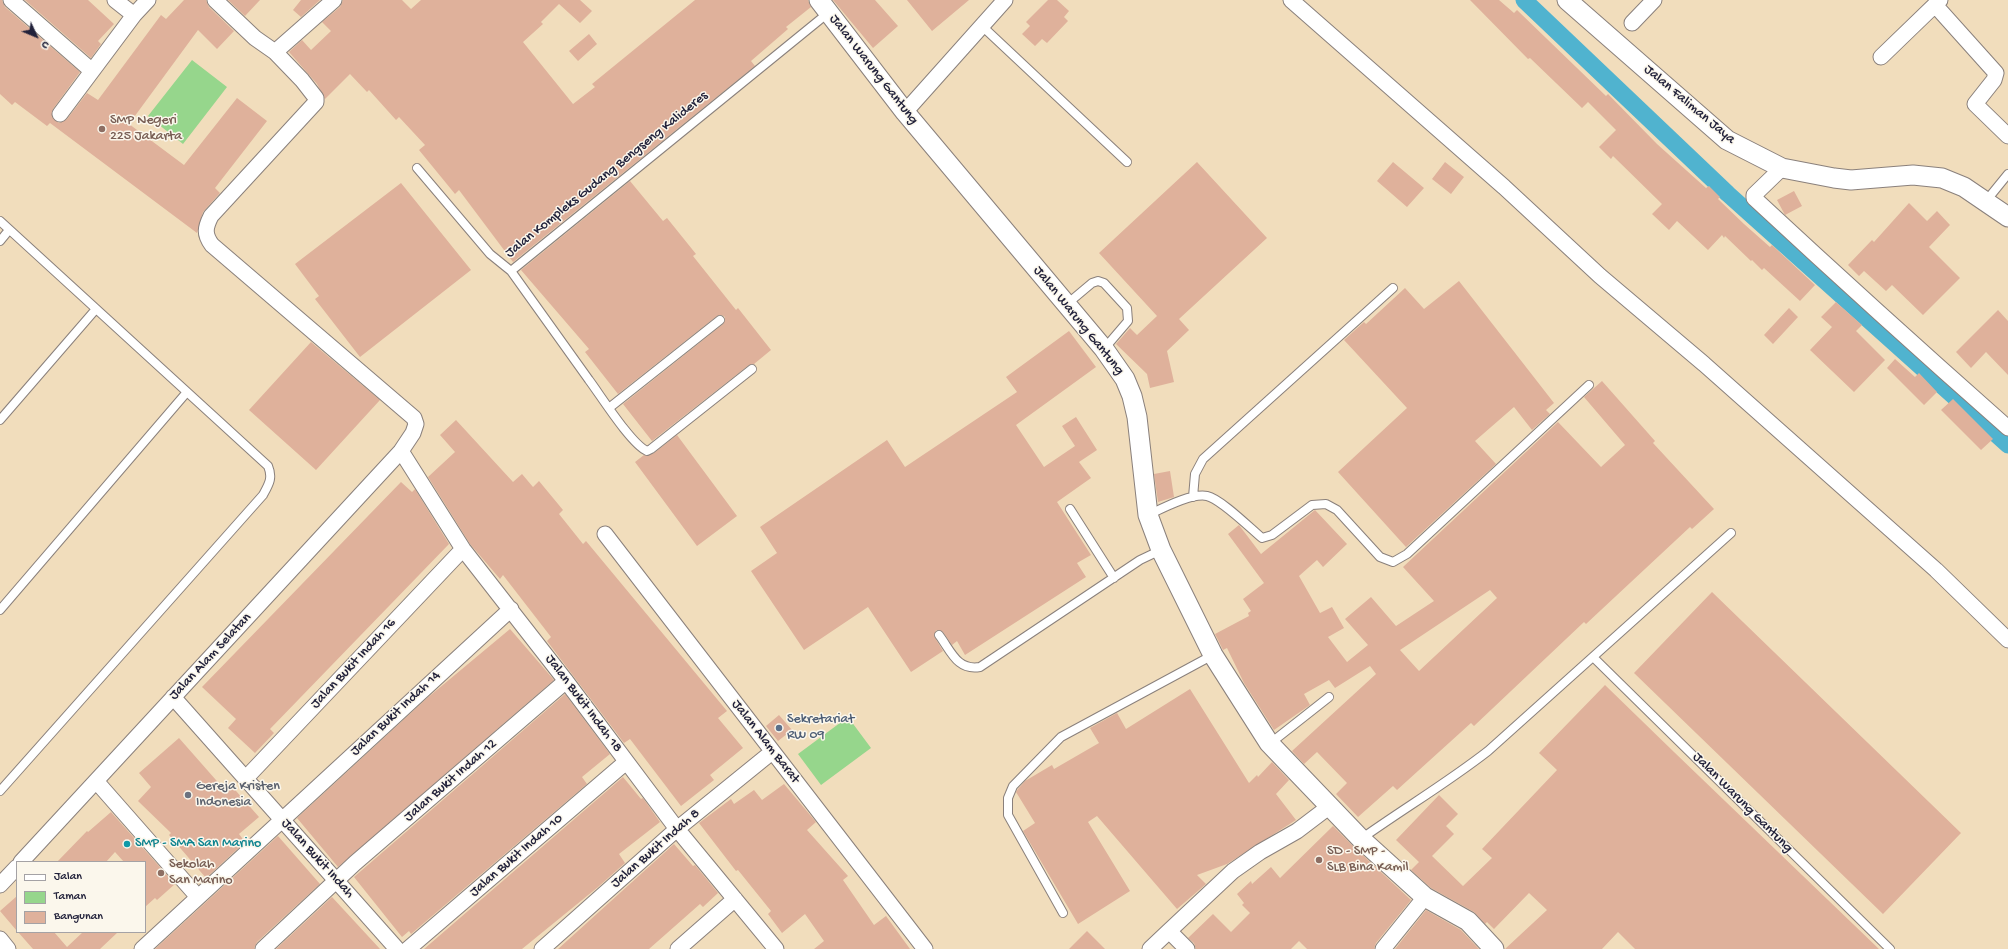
<!DOCTYPE html>
<html>
<head>
<meta charset="utf-8">
<style>
  body { margin:0 }
  #map { position:relative; width:2008px; height:949px; overflow:hidden; background:#f1ddbc; font-family:"Gochi Hand",sans-serif }
  canvas { display:block }
  .legend { position:absolute; left:16px; top:861px; width:130px; height:72px; box-sizing:border-box; background:#fbf7ec; border:1px solid #a4a2a5; margin:0; padding:5px 7px; list-style:none; font-size:12px; color:#22223b }
  .legend li { display:flex; align-items:center; gap:8px; height:20px }
  .legend b { width:20px; border:1px solid #a4a2a5 }
  .north { position:absolute; left:16px; top:16px; width:40px; height:40px; -webkit-text-stroke:3px #fbf7ec; paint-order:stroke; rotate:134deg; font-size:11px; font-weight:700; line-height:16px; text-align:center; color:#22223b }
  .north::after { content:''; display:block; margin:auto; width:14px; height:18px; background:#22223b; clip-path:polygon(50% 0,100% 100%,50% 72%,0 100%) }
</style>
</head>
<body>
<div id="map">
<canvas width="2008" height="949"></canvas>
<ul class="legend">
<li><b style="height:5px;background:#fff"></b>Jalan</li>
<li><b style="height:11px;background:#96d68c"></b>Taman</li>
<li><b style="height:11px;background:#dfb19b"></b>Bangunan</li>
</ul>
<div class="north">U</div>
</div>
<script>
const g = document.querySelector('canvas').getContext('2d');
g.lineJoin = 'round';
function fill(path, color) {
  g.fillStyle = color;
  g.fill(path, 'evenodd');
}
function trace(path, color, width, dash) {
  g.strokeStyle = color;
  g.lineWidth = width;
  g.lineCap = dash ? 'butt' : 'round';
  g.setLineDash(dash || []);
  g.stroke(path);
}
function write(font, color, halo, rows, align = 'center') {
  g.font = font + ' "Gochi Hand",sans-serif';
  g.lineWidth = 3;
  g.setLineDash([]);
  g.textBaseline = 'middle';
  g.strokeStyle = halo;
  g.fillStyle = color;
  for (const [text, x, y, turn = 0] of rows) {
    g.save();
    g.translate(x, y);
    g.rotate((+turn || 0) * Math.PI / 180);
    g.textAlign = isNaN(turn) ? turn : align;
    if (halo) g.strokeText(text, 0, 0);
    g.fillText(text, 0, 0);
    g.restore();
  }
}
const green = new Path2D(`
  M192,60L227,87L183,144L148,116Z
  M848,717L871,748L821,785L798,754Z`);
const canal = new Path2D(`
  M1524,0L1728,194L2008,445`);
const building = new Path2D(`
  M0,0H2L5,7L80,72L53,109L52,117L59,123L67,119L87,93L98,100L161,15L166,19L184,0H206L209,7L234,31L217,49L198,30L129,124L184,165L237,98L267,121L215,188L220,193L203,212L197,233L50,123L47,126L15,102L12,105L0,94Z
  M25,0H88L114,24L98,41L101,44L91,58Z
  M228,0H260L245,16Z
  M301,0H320L301,17L293,10Z
  M343,0H402L411,9L421,0H580L592,11L580,23L559,4L541,22L543,24L523,42L573,104L595,87L592,84L695,0H808L811,7L786,27L788,29L751,61L755,66L513,262L459,190L455,194L419,150L425,145L399,117L396,120L369,90L367,92L350,74L325,99L317,84L289,52L302,40L311,50L331,31L322,22L340,7Z
  M833,0H875L898,26L873,48Z
  M907,0H969L932,31Z
  M1048,0H1057L1069,11L1064,17L1068,21L1047,43L1042,39L1035,46L1022,34L1030,26L1026,22Z
  M1470,0H1499L1514,13L1517,10L1606,96L1608,94L1657,144L1706,188L1709,186L1720,197L1718,199L1744,224L1770,247L1772,245L1815,285L1800,301L1764,268L1762,270L1752,260L1751,261L1725,236L1724,238L1722,235L1708,250L1677,221L1669,230L1652,214L1662,204L1613,156L1611,159L1599,147L1616,130L1588,102L1582,108L1530,58L1528,59Z
  M589,34L597,44L578,61L569,51Z
  M1197,162L1267,238L1179,319L1189,330L1167,351L1174,382L1150,388L1147,374L1116,344L1130,328L1137,335L1157,316L1099,253Z
  M1393,162L1424,188L1407,207L1377,181Z
  M1445,162L1464,177L1451,194L1432,179Z
  M630,181L663,221L667,218L696,254L693,256L736,310L738,308L771,350L754,364L749,365L652,441L623,404L723,324L725,317L722,315L717,316L618,394L585,352L589,349L521,270Z
  M401,183L471,270L360,357L315,299L319,296L295,264Z
  M1794,191L1802,206L1785,215L1777,200Z
  M1909,203L1927,221L1937,211L1950,225L1929,247L1960,278L1923,315L1892,285L1886,291L1864,271L1859,276L1848,265L1872,240L1874,242Z
  M1459,281L1554,403L1546,410L1550,414L1532,430L1514,407L1475,441L1496,464L1406,547L1338,472L1407,408L1344,340L1364,322L1366,324L1405,288L1424,309Z
  M1836,302L1862,325L1856,331L1885,360L1854,392L1810,350L1832,327L1821,317Z
  M1789,308L1798,317L1773,344L1764,335Z
  M1998,310L2008,321V375L1986,352L1971,368L1956,352Z
  M1069,331L1096,367L1016,425L1044,467L1075,446L1062,426L1076,417L1097,450L1079,462L1091,478L1057,502L1091,555L1077,563L1086,577L965,655L957,641L952,645L943,632L936,630L934,636L943,651L911,672L868,607L804,650L751,571L777,553L760,527L887,440L905,467L1017,392L1006,377Z
  M311,342L380,400L316,470L249,410Z
  M1895,359L1915,377L1919,373L1937,392L1924,405L1887,368Z
  M1602,381L1655,441L1653,443L1714,509L1692,529L1690,527L1586,624L1584,622L1474,726L1471,723L1397,790L1393,786L1358,817L1336,794L1347,783L1317,752L1304,764L1292,751L1376,674L1370,666L1335,688L1329,680L1304,694L1310,705L1274,730L1244,683L1227,648L1223,650L1215,634L1249,616L1248,613L1251,611L1243,599L1264,583L1228,534L1239,525L1261,554L1315,510L1347,544L1323,567L1317,560L1299,576L1320,613L1332,607L1344,628L1328,637L1347,662L1368,645L1345,619L1371,597L1396,626L1434,601L1403,567L1558,422L1601,467L1625,445L1584,397ZM1490,590L1497,598L1419,671L1400,650Z
  M1953,399L1993,439L1981,450L1941,410Z
  M456,420L513,482L522,474L533,487L539,481L563,510L559,514L583,544L586,541L727,711L718,718L743,748L710,775L714,780L681,806L630,739L624,743L547,641L551,637L503,575L500,579L470,544L428,477L455,452L440,435Z
  M677,435L737,516L697,546L635,462L644,455L647,456L654,453Z
  M1170,471L1174,497L1158,502L1154,474Z
  M401,482L412,492L415,489L449,544L270,729L274,733L255,753L228,728L236,719L202,687Z
  M1712,592L1961,833L1883,914L1634,673Z
  M510,629L554,680L338,867L297,818L426,699Z
  M1605,685L1674,752L1879,949H1635L1618,932L1602,949H1505L1547,910L1529,893L1494,929L1487,922L1485,924L1474,912L1431,888L1411,870L1419,862L1396,840L1439,795L1458,814L1446,826L1454,834L1432,856L1463,886L1492,858L1482,849L1557,770L1539,753Z
  M1190,689L1249,783L1257,775L1258,777L1272,762L1289,780L1276,794L1296,820L1227,864L1197,875L1206,884L1177,909L1097,816L1088,822L1130,891L1078,924L1023,831L1035,823L1016,792L1018,789L1025,781L1052,765L1054,769L1099,743L1090,728L1117,713L1126,729Z
  M565,694L610,754L582,777L587,784L411,934L409,931L402,937L354,877Z
  M779,715L792,730L778,741L766,726Z
  M179,738L223,788L229,783L259,817L239,834L245,842L206,878L169,835L171,833L138,801L151,787L139,773Z
  M623,777L641,799L643,798L660,822L619,854L625,863L598,887L522,949H424Z
  M784,784L816,822L807,830L848,876L843,880L874,925L886,916L910,949H814L824,941L805,914L782,933L768,914L771,911L738,870L736,871L699,823L731,799L734,804L754,790L762,800Z
  M111,812L175,884L157,900L155,898L145,907V862H124L115,852L106,862H57L87,831L88,832Z
  M1333,826L1354,847L1411,900L1376,943L1374,949H1307L1299,941L1291,949H1196L1194,943L1188,938L1213,914L1231,932L1250,913L1242,905L1244,903L1237,894L1251,881L1252,884L1271,867L1280,878Z
  M278,836L320,884L257,942L254,949H155Z
  M674,844L693,866L695,865L718,893L703,907L700,904L649,949H558Z
  M17,896V931L0,911Z
  M332,897L380,949H276Z
  M1426,910L1461,930L1479,949H1395Z
  M1087,931L1105,949H1069Z
  M18,932H54L67,947L83,932H118L100,949H33Z`);
const service = new Path2D(`
  M982,26L1127,162
  M417,168L490,254L511,271C537,307 563,344 589,380C601,396 631,444 647,451L651,449L752,369
  M1986,201L2008,174
  M0,221L268,466C273,478 269,484 263,495L0,791
  M0,241L9,230
  M511,271L828,13
  M1067,304L1092,283L1098,281L1104,283L1127,308L1128,321L1104,349
  M609,408L720,320
  M0,420L96,309
  M1193,497L1195,474L1203,459L1393,288
  M1070,509L1114,578
  M1148,515C1163,508 1191,493 1207,496C1221,499 1250,528 1262,538L1272,535L1312,505L1326,504L1337,510L1380,557L1393,562L1407,554L1589,385
  M0,610L187,392
  M939,635C951,651 957,671 980,667L1140,560L1161,550
  M1594,658L1890,949
  M1269,743L1277,738L1329,697
  M1361,839C1403,809 1447,783 1488,751L1731,533
  M1063,913L1008,815V798L1013,786L1061,737L1213,655`);
const minor = new Path2D(`
  M11,0L92,71
  M115,0L134,15
  M1291,0L1504,187L1600,276L1704,364L1936,570L2008,640
  M1935,5L1996,73L1994,80L1975,104L2008,136
  M1632,23L1654,0
  M275,52L334,0
  M1881,57L1940,0
  M905,112L1005,0
  M60,114L134,15L148,0
  M1782,168L1754,195V198C1838,276 1922,352 2008,428
  M401,451L463,549L566,681L677,829L776,949
  M605,534L925,949
  M173,697L397,949
  M246,778L463,549
  M96,781L198,897
  M21,862L401,451L413,433L416,424L414,418L212,245C204,234 205,228 211,216L316,102V98L302,80L275,52L255,38L215,0
  M0,885L17,867
  M1169,931L1233,871L1260,852L1297,831L1330,806
  M0,939L8,949
  M142,949L511,609
  M263,949L355,863L566,681
  M408,949L626,762
  M542,949L677,829L772,752
  M678,949L735,899
  M1150,949L1169,931L1187,949
  M1383,949L1425,897`);
const tertiary = new Path2D(`
  M819,0L905,112L1104,349L1125,379L1132,396L1137,417L1148,515L1161,550L1213,655L1269,743L1361,839L1425,897L1468,921L1494,949
  M1567,0L1727,140L1782,168L1834,178L1851,180L1913,175L1942,178L1964,187L2008,217`);
const markers = [
  [102,129,4,"#8d6e63"],
  [779,728,4,"#5c6f8a"],
  [188,795,4,"#6b7280"],
  [127,844,4,"#0f9aa8"],
  [1319,860,4,"#8d6e63"],
  [161,873,4,"#8d6e63"]
];
const streetNames = [
  ["Jalan Warung Gantung",873,70,52],
  ["Jalan Faliman Jaya",1689,105,40],
  ["Jalan Kompleks Gudang Bengseng Kalideres",607,175,-39],
  ["Jalan Warung Gantung",1078,321,51],
  ["Jalan Alam Selatan",211,657,-47],
  ["Jalan Bukit Indah 16",354,664,-47],
  ["Jalan Bukit Indah 18",583,704,53],
  ["Jalan Bukit Indah 14",396,714,-43],
  ["Jalan Alam Barat",765,742,52],
  ["Jalan Bukit Indah 12",451,781,-41],
  ["Jalan Warung Gantung",1742,803,45],
  ["Jalan Bukit Indah 8",656,849,-41],
  ["Jalan Bukit Indah 10",517,856,-41],
  ["Jalan Bukit Indah",317,859,48]
];
const educationNames = [
  ["SMP Negeri",110,121],
  ["225 Jakarta",110,137],
  ["SD - SMP -",1327,852],
  ["SLB Bina Kamil",1327,868],
  ["Sekolah",169,865],
  ["San Marino",169,881]
];
const serviceNames = [
  ["Sekretariat",787,720],
  ["RW 09",787,736]
];
const worshipNames = [
  ["Gereja Kristen",196,787],
  ["Indonesia",196,803]
];
const cultureNames = [
  ["SMP - SMA San Marino",135,844]
];
fill(green, '#96d68c');
trace(canal, '#50b3cf', 17);
fill(building, '#dfb19b');
trace(service, '#8a807c', 10);
trace(minor, '#8a807c', 17);
trace(tertiary, '#8a807c', 21);
trace(service, '#fff', 8);
trace(minor, '#fff', 15);
trace(tertiary, '#fff', 19);
for (const [x, y, r, color] of markers) {
  const dot = new Path2D();
  dot.arc(x, y, r, 0, 2 * Math.PI);
  g.fillStyle = color;
  g.fill(dot);
  trace(dot, '#fbf7ec', 1.5);
}
write('14px', '#22223b', '#fbf7ec', streetNames);
write('14px', '#785e54', '#fbf7ec', educationNames, 'left');
write('14px', '#4e5e75', '#fbf7ec', serviceNames, 'left');
write('14px', '#5b616d', '#fbf7ec', worshipNames, 'left');
write('14px', '#0d838f', '#fbf7ec', cultureNames, 'left');
</script>
</body>
</html>
